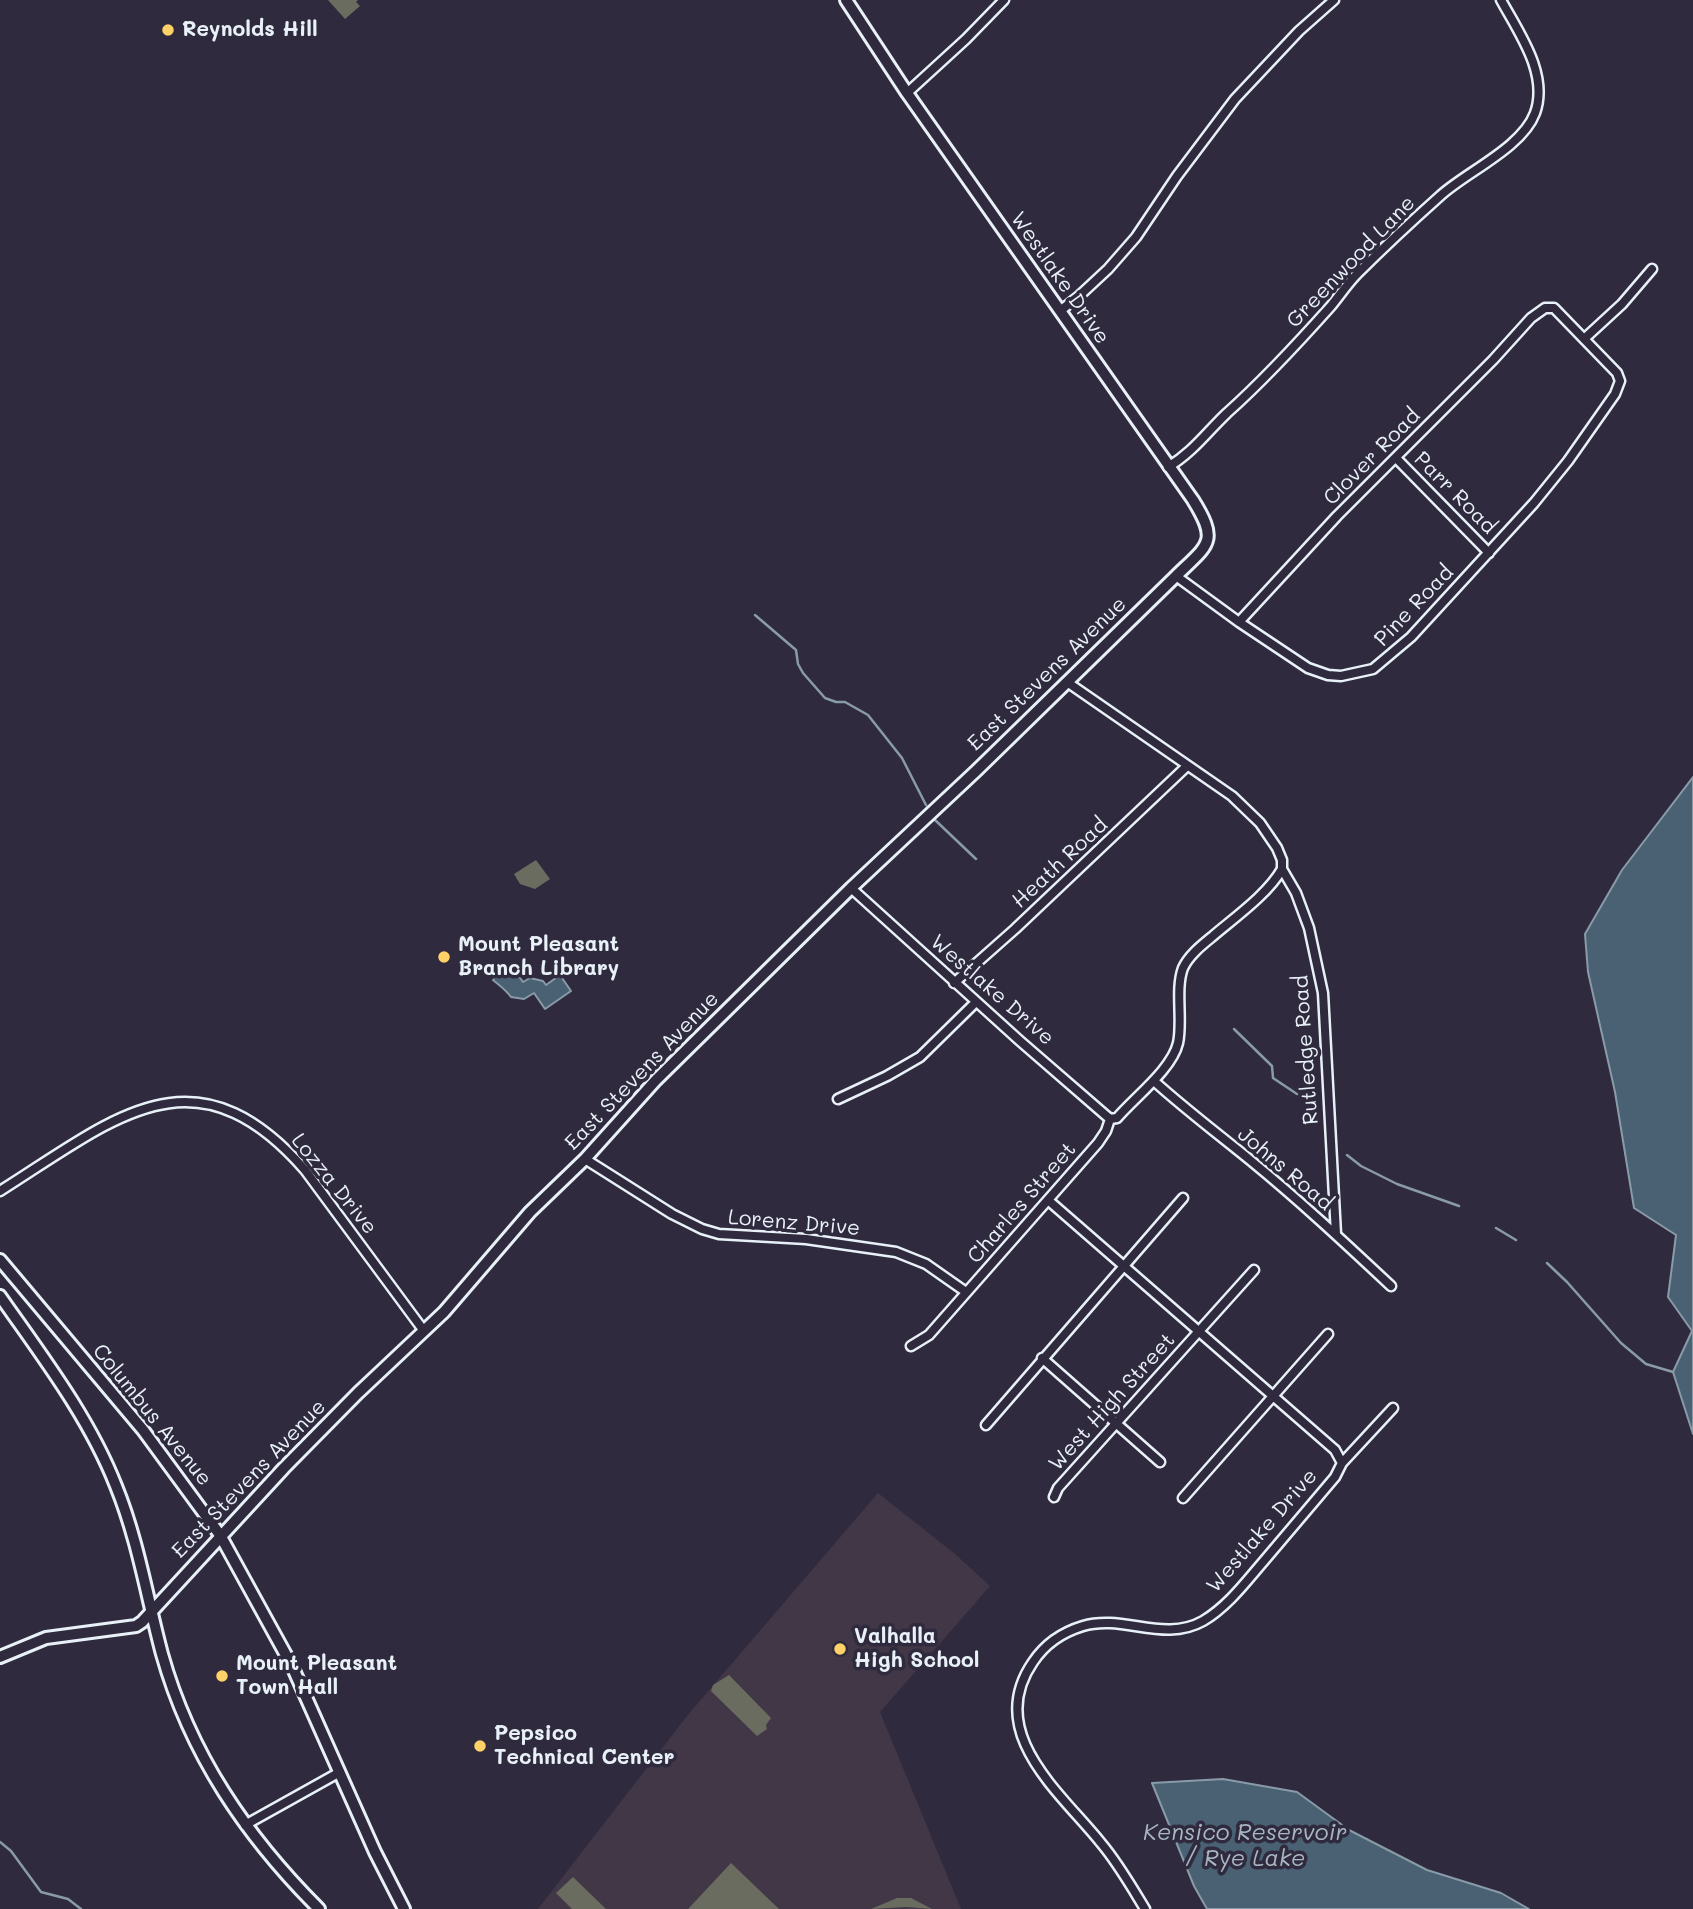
<!DOCTYPE html>
<html>
<head>
<meta charset="utf-8">
<style>
  body { margin:0 }
  canvas { display:block; background:#2f2a3d }
</style>
</head>
<body>
<canvas width="1693" height="1909"></canvas>
<script>
const g = document.querySelector('canvas').getContext('2d');
g.lineJoin = 'round';
function fill(path, color) {
  g.fillStyle = color;
  g.fill(path, 'evenodd');
}
function trace(path, color, width, dash) {
  g.strokeStyle = color;
  g.lineWidth = width;
  g.lineCap = dash ? 'butt' : 'round';
  g.setLineDash(dash || []);
  g.stroke(path);
}
function write(font, color, halo, rows, align = 'center') {
  g.font = font + ' Mali,sans-serif';
  g.lineWidth = 7;
  g.setLineDash([]);
  g.textBaseline = 'middle';
  g.strokeStyle = halo;
  g.fillStyle = color;
  for (const [text, x, y, turn = 0] of rows) {
    g.save();
    g.translate(x, y);
    g.rotate((+turn || 0) * Math.PI / 180);
    g.textAlign = isNaN(turn) ? turn : align;
    if (halo) g.strokeText(text, 0, 0);
    g.fillText(text, 0, 0);
    g.restore();
  }
}
const built = new Path2D(`
  M878,1493L955,1554L990,1586L880,1712L961,1909H538L687,1716Z`);
const green = new Path2D(`
  M328,0H358L356,2L360,6L345,19Z
  M536,860L550,879L535,889L520,884L514,874Z
  M729,1675L771,1718L766,1725L767,1729L757,1736L711,1691L713,1685Z
  M731,1863L779,1909H688Z
  M573,1877L606,1909H572L556,1893Z
  M897,1898H911L932,1909L906,1907L871,1909Z`);
const water = new Path2D(`
  M1693,777V1434L1673,1372L1692,1331L1668,1297L1676,1235L1634,1208L1615,1092L1588,972L1585,934L1622,870Z
  M508,968L514,969L523,982L530,978L543,981L546,985L560,975L571,991L545,1009L534,993L524,999L511,997C506,990 499,985 493,980L498,973Z
  M1223,1779L1297,1792L1349,1830L1427,1870L1501,1893L1529,1909H1207L1194,1886L1152,1783Z`);
const stream = new Path2D(`
  M755,615L796,650L798,664L803,673L825,698L836,702H845L868,715L902,758L926,805
  M934,819L976,859
  M1234,1029L1272,1066L1273,1078L1297,1094
  M1347,1155L1361,1166L1397,1184L1459,1206
  M1496,1228L1516,1240
  M1547,1263L1567,1282L1621,1343L1646,1364L1673,1372
  M0,1842L11,1851L41,1892L68,1899L81,1909`);
const street = new Path2D(`
  M907,93L966,39L1004,0
  M1060,311L1079,296L1108,269L1136,237L1177,176L1235,99L1299,31L1334,0
  M1584,339L1622,304L1652,269
  M1396,458L1489,553
  M1168,467C1192,453 1207,432 1227,413C1264,380 1298,343 1331,306C1340,295 1348,283 1358,273C1384,247 1412,221 1440,196C1466,172 1522,148 1535,113C1549,74 1519,33 1501,0
  M1176,576L1239,622L1308,668L1328,675L1341,676L1373,669L1411,637L1534,503L1568,461L1615,394L1620,381L1617,373L1554,308H1545L1531,318L1493,360L1337,516L1239,622
  M1067,682L1232,796L1260,823L1277,848L1282,860V869L1296,893L1309,928L1323,993L1336,1234
  M851,888L1020,1041L1110,1119
  M954,983L1015,929L1187,766
  M1154,1081C1185,1109 1218,1134 1250,1160C1299,1200 1345,1243 1391,1286
  M838,1099L887,1076L920,1057L976,1002
  M585,1159L672,1214L702,1229L719,1234L806,1239L896,1252L926,1264L966,1292
  M0,1191C113,1120 194,1043 305,1170L424,1331
  M1048,1200L1335,1450L1342,1463L1335,1477C1311,1505 1287,1534 1263,1562C1245,1583 1227,1607 1203,1621C1164,1643 1123,1614 1083,1626C1063,1632 1045,1644 1033,1662C984,1733 1061,1793 1101,1843C1118,1863 1131,1886 1145,1909
  M911,1346L929,1335L1098,1143L1106,1131L1110,1119L1117,1118C1135,1097 1172,1069 1178,1043C1183,1021 1175,989 1183,968C1189,955 1202,945 1213,936C1234,918 1268,894 1282,869
  M1042,1358L1160,1462
  M986,1425L1183,1198
  M1342,1463L1393,1408
  M1054,1497L1058,1488L1254,1270
  M1183,1498L1328,1334
  M245,1825L340,1772`);
const secondary = new Path2D(`
  M0,1260L143,1430L220,1535L292,1666L375,1852L404,1909
  M0,1296C42,1356 89,1417 116,1486C138,1540 147,1598 162,1654C190,1754 246,1836 319,1909
  M0,1657L46,1638L136,1626L142,1622L284,1468L358,1393L444,1312L530,1212L585,1159L656,1080L851,888L976,771L1176,576C1209,544 1219,542 1193,500L907,93L846,0`);
const markers = [
  [168,30,7,"#ffd166"],
  [444,957,7,"#ffd166"],
  [840,1649,7,"#ffd166"],
  [222,1676,7,"#ffd166"],
  [480,1746,7,"#ffd166"]
];
const poiNames = [
  ["Reynolds Hill",182,30],
  ["Mount Pleasant",458,945],
  ["Branch Library",458,969],
  ["Valhalla",854,1637],
  ["High School",854,1661],
  ["Mount Pleasant",236,1664],
  ["Town Hall",236,1688],
  ["Pepsico",494,1734],
  ["Technical Center",494,1758]
];
const streetNames = [
  ["Greenwood Lane",1351,262,-46],
  ["Westlake Drive",1060,278,55],
  ["Clover Road",1372,457,-45],
  ["Parr Road",1455,493,45],
  ["Pine Road",1414,606,-46],
  ["East Stevens Avenue",1047,674,-44],
  ["Heath Road",1060,863,-43],
  ["Westlake Drive",992,990,41],
  ["Rutledge Road",1306,1050,-94],
  ["East Stevens Avenue",642,1071,-46],
  ["Johns Road",1285,1169,40],
  ["Lozza Drive",334,1184,51],
  ["Charles Street",1022,1203,-49],
  ["Lorenz Drive",794,1223,5],
  ["West High Street",1112,1402,-48],
  ["Columbus Avenue",152,1415,51],
  ["East Stevens Avenue",249,1479,-46],
  ["Westlake Drive",1262,1531,-49]
];
const waterNames = [
  ["Kensico Reservoir",1245,1833],
  ["/ Rye Lake",1245,1859]
];
fill(built, '#413747');
fill(green, '#696c5e');
fill(water, '#496173');
trace(water, '#899ba8', 2);
trace(stream, '#899ba8', 2.5);
trace(street, '#e8f1f8', 13);
trace(secondary, '#e8f1f8', 16);
trace(street, '#2f2a3d', 8);
trace(secondary, '#2f2a3d', 10);
for (const [x, y, r, color] of markers) {
  const dot = new Path2D();
  dot.arc(x, y, r, 0, 2 * Math.PI);
  g.fillStyle = color;
  g.fill(dot);
  trace(dot, '#2f2a3d', 2.5);
}
write('bold 21px', '#e8f1f8', '#2f2a3d', poiNames, 'left');
write('21px', '#e8f1f8', '#2f2a3d', streetNames);
write('italic 23px', '#a8b7c3', '#2f2a3d', waterNames);
</script>
</body>
</html>
